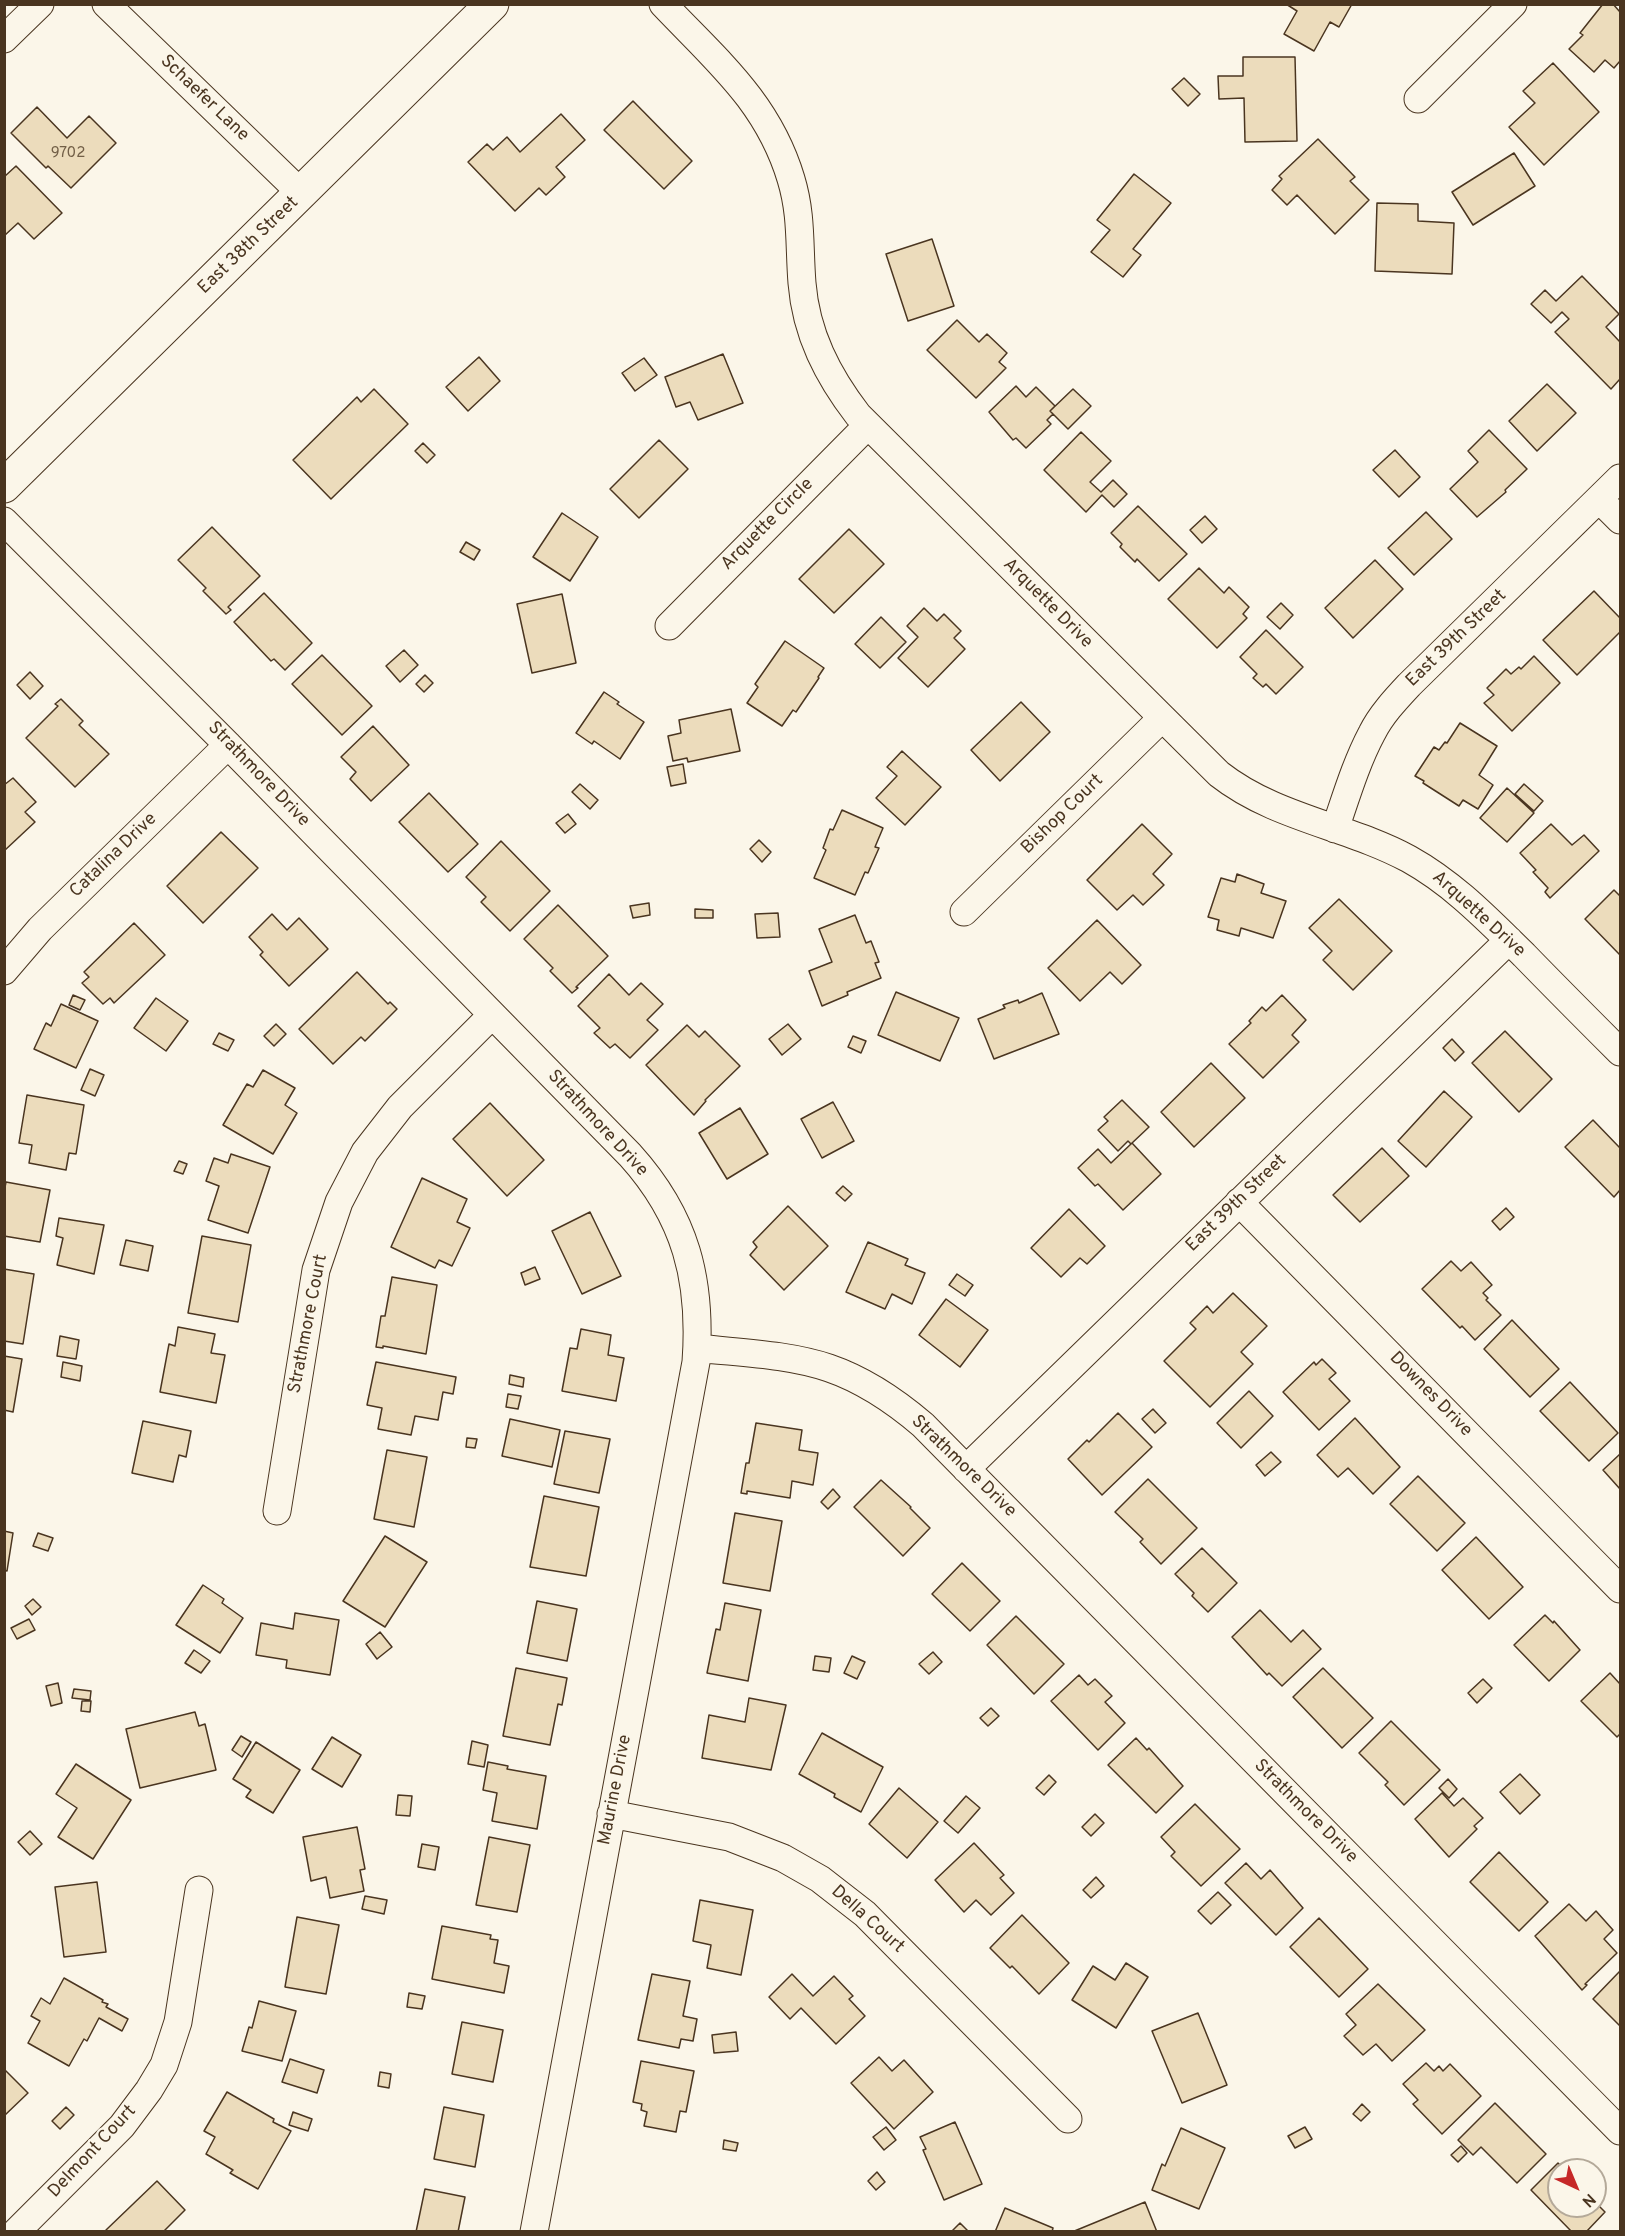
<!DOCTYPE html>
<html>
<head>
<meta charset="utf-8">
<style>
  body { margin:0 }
  #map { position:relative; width:1625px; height:2236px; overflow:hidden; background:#fbf6e9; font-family:Overpass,sans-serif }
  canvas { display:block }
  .frame { position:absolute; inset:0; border:6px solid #4a3520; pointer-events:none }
  .north { position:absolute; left:1547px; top:2158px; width:60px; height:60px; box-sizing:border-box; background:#fbf6e9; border:2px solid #b4a999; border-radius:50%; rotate:136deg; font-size:16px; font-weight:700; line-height:24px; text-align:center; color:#4a3520 }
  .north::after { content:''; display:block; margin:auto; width:21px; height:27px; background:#c62828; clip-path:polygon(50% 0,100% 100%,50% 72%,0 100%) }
</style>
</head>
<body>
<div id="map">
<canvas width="1625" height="2236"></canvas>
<div class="frame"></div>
<div class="north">N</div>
</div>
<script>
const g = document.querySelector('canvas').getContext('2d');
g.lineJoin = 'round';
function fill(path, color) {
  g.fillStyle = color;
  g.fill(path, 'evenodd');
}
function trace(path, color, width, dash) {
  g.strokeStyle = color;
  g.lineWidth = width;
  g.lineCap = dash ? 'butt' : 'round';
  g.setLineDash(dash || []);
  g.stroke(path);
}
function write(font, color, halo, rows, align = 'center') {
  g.font = font + ' Overpass,sans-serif';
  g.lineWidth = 4.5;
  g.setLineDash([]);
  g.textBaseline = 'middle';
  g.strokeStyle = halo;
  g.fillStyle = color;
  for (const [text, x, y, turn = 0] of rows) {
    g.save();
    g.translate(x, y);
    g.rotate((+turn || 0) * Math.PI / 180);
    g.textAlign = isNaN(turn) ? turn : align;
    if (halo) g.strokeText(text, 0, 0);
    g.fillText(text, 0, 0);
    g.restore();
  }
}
const building = new Path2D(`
  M1286,4H1352L1339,27L1330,22L1314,51L1284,34L1297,11Z
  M1603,4H1613L1620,12V61L1614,68L1605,60L1594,72L1569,49L1583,35L1580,33Z
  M1243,57H1295L1297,141L1245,142L1244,98L1219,99L1218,76H1243Z
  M1553,63L1599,112L1544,165L1509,127L1535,103L1523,91Z
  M1184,78L1200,94L1188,106L1172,89Z
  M633,101L692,161L664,189L604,130Z
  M37,107L67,138L89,116L116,143L71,188L48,166L46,168L11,133Z
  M561,114L585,140L556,167L565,177L546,195L539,188L515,211L468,162L487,144L493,150L507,137L520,152Z
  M1318,139L1355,177L1350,181L1369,200L1335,234L1297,195L1287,205L1272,190L1282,179L1279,176Z
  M1514,153L1535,186L1473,225L1452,192Z
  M16,166L62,213L34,239L18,223L4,236V177Z
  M1134,174L1171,203L1133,249L1141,255L1123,277L1091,252L1110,230L1097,220Z
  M1377,203L1418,204V221L1454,223L1452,274L1375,271Z
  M932,239L954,306L908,321L886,254Z
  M1582,276L1619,314L1606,327L1620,342V379L1611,389L1555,332L1569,319L1562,312L1551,323L1531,304L1545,290L1556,301Z
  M957,320L979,342L987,334L1007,353L999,362L1006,368L976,398L927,350Z
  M723,354L743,403L698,420L690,402L676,407L665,377Z
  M479,357L500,381L468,411L446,387Z
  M644,358L657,375L635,391L622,373Z
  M1547,384L1576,413L1537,451L1509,421Z
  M1016,386L1026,397L1036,387L1055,406L1050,411L1053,414L1047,420L1051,424L1026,448L1016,438L1013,440L989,412Z
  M374,389L408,424L331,499L293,460L357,397L361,402Z
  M1073,389L1091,406L1068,429L1050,411Z
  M1489,430L1527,469L1505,490L1506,492L1477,517L1450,489L1478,462L1468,451Z
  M1081,432L1111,461L1090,482L1101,492L1113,480L1127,494L1114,507L1102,495L1086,512L1044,470Z
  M659,440L688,469L639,518L610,489Z
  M423,443L435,455L427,463L415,451Z
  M1395,450L1420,477L1399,497L1373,470Z
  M1138,506L1187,554L1159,581L1137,559L1135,562L1120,547L1122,544L1111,533Z
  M1426,512L1452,539L1414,575L1388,548Z
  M562,513L598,537L570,581L533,557Z
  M1205,516L1217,529L1202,543L1190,530Z
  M212,527L260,576L228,607L231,610L226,614L203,591L206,588L178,560Z
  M849,529L884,564L834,613L799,579Z
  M466,542L480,550L474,560L460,552Z
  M1375,560L1403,589L1353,638L1325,608Z
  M1199,568L1224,593L1229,587L1249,607L1243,614L1247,618L1217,648L1168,599Z
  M1594,591L1620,618V632L1577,675L1543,640Z
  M264,593L312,643L285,670L274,659L271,661L234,622Z
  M562,594L576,663L532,673L517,604Z
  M1281,603L1293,615L1280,629L1267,617Z
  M924,608L937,621L944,614L961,631L954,638L965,649L928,687L898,658L918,637L907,626Z
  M881,617L906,642L880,668L855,644Z
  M1266,630L1303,667L1276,694L1266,684L1263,687L1253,678L1257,674L1240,657Z
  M785,641L824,668L818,677L819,678L796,712L793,710L782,726L747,703L758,687L755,684Z
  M404,650L418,665L400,682L386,666Z
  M322,655L372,706L342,735L292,684Z
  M1534,656L1560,683L1512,731L1484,703L1494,695L1487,688L1506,669L1511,674L1519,667L1521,669Z
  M30,672L43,686L30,699L17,685Z
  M425,675L433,683L424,692L416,684Z
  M604,692L619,702L617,704L644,722L620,759L594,741L592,744L576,733Z
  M61,699L83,721L79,725L109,754L75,787L26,738L58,706L55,704Z
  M1021,702L1050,732L1000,781L971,750Z
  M731,709L740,751L688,762L687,758L673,761L668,736L681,733L679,720Z
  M1460,723L1497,746L1479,775L1493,785L1478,809L1463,800L1459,806L1423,783L1424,781L1415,776L1434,747L1439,750L1445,742L1447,743Z
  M373,726L409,765L371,801L350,779L356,772L341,757Z
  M902,751L941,787L905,825L876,798L897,776L887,767Z
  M683,764L686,783L671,786L667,767Z
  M13,778L36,802L25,812L35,822L4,851V785Z
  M580,784L598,800L590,809L572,792Z
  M1524,784L1543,801L1534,811L1515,794Z
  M1507,788L1534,813L1507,842L1480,818Z
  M429,793L478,844L448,872L399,822Z
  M842,810L883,828L875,847L879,848L868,873L865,872L855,895L814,878L826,850L823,848L830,829L833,830Z
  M568,814L576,824L565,833L556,823Z
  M1142,824L1172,854L1153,874L1164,885L1143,905L1133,895L1117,910L1087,880Z
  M1551,824L1572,845L1584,835L1599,851L1550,898L1545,892L1548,888L1533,872L1536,870L1520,853Z
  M221,832L258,868L203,923L167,886Z
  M759,840L771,852L762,862L750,849Z
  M501,841L550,891L510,931L481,902L486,897L466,877Z
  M1237,874L1264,884L1261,893L1286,901L1273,938L1241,928L1239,936L1217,930L1219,920L1208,917L1221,878L1235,882Z
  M1614,890L1620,896V955L1585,919Z
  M1339,899L1392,951L1353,990L1323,960L1332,951L1309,928Z
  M649,903L650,915L633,918L630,906Z
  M558,905L608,956L576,987L578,988L572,993L550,971L553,968L524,939Z
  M695,909L713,910V918H695Z
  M778,913L780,937L757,938L755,914Z
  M272,914L287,930L299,918L328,949L289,986L260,955L263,952L249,937Z
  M855,915L866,943L871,941L879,962L875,963L881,978L847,992L848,995L822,1006L809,971L832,962L819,929Z
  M1097,920L1141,965L1122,984L1110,972L1080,1001L1048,968Z
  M134,923L165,955L114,1003L110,998L103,1004L82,983L89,977L84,972Z
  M357,972L388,1004L390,1002L397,1009L365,1041L361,1037L333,1064L299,1029Z
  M609,974L629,995L641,983L663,1004L647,1020L658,1030L630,1058L615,1044L610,1048L594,1033L600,1028L578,1006Z
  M896,992L959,1018L940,1061L878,1035Z
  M1042,993L1059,1034L994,1059L978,1019L1005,1008L1003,1005L1018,1000L1019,1003Z
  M73,995L85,1000L80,1010L69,1005Z
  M1282,995L1306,1020L1292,1035L1299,1042L1263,1078L1229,1044L1251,1023L1249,1021L1262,1007L1266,1011Z
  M156,998L188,1021L166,1051L134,1028Z
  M61,1004L98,1021L76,1068L34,1049L46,1023L51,1026Z
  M276,1024L286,1034L274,1046L264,1036Z
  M788,1024L801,1039L782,1055L769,1039Z
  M687,1025L699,1037L705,1031L740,1066L705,1100L706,1101L694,1115L646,1065Z
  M1505,1031L1552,1079L1519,1112L1472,1063Z
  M219,1033L234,1040L228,1051L213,1044Z
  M853,1036L866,1041L861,1053L848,1047Z
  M1452,1039L1464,1052L1455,1061L1443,1048Z
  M1211,1063L1245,1098L1194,1147L1161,1112Z
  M90,1069L104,1075L95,1096L81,1090Z
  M263,1070L295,1088L285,1105L297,1113L273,1154L223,1125L247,1084L253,1087Z
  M1444,1091L1472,1117L1426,1167L1398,1141Z
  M27,1095L84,1105L76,1154L69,1153L66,1170L29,1163L32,1145L19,1143Z
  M1122,1100L1149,1127L1131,1144L1128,1141L1118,1151L1098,1130L1108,1121L1104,1117Z
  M833,1102L854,1141L822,1158L801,1119Z
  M490,1103L544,1160L507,1196L453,1139Z
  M740,1108L768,1154L727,1179L699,1133Z
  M1593,1120L1620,1148V1190L1614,1197L1565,1147Z
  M1132,1143L1161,1174L1123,1210L1098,1184L1095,1186L1078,1168L1098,1149L1111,1163Z
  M1382,1148L1409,1176L1360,1222L1333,1195Z
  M231,1154L270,1167L248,1233L208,1220L219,1186L206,1181L214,1158L228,1163Z
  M179,1161L187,1164L183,1174L174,1171Z
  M422,1178L467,1199L457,1222L470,1228L452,1266L439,1260L435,1268L391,1247Z
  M6,1182L50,1190L40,1242L4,1236V1192Z
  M843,1186L852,1194L845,1201L836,1193Z
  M788,1206L828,1246L784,1290L750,1255L757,1247L753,1242Z
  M1506,1208L1514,1217L1500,1230L1492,1221Z
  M1069,1209L1105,1246L1087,1264L1080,1258L1061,1277L1031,1248Z
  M590,1212L621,1276L582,1294L552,1231Z
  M59,1218L104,1225L94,1274L57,1265L63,1238L56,1236Z
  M202,1236L251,1245L238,1322L188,1313Z
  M126,1240L153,1246L148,1271L120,1265Z
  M868,1242L908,1259L905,1265L925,1273L912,1304L892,1294L885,1309L846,1292Z
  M1451,1261L1461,1271L1471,1262L1492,1285L1483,1293L1488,1298L1486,1300L1501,1315L1475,1340L1462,1326L1460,1328L1422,1289Z
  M535,1267L540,1279L525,1285L521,1273Z
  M4,1269L34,1274L23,1344L4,1341Z
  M957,1274L973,1285L965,1296L949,1285Z
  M392,1277L437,1285L426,1354L383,1346V1348L376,1347L381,1316H385Z
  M1233,1293L1267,1326L1241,1352L1253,1364L1210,1407L1164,1361L1196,1329L1190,1323L1207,1306L1213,1313Z
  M946,1299L988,1330L960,1367L919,1335Z
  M1512,1320L1559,1369L1530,1397L1484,1349Z
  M178,1327L215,1334L211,1353L225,1355L216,1403L160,1392L169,1344L175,1346Z
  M581,1329L611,1335L608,1355L624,1358L616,1401L562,1391L570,1348L577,1349Z
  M60,1336L79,1340L76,1359L57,1356Z
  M4,1356L22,1359L13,1412L4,1410Z
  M1322,1359L1336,1373L1329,1379L1350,1401L1319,1430L1283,1392L1314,1362L1316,1365Z
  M63,1362L82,1366L80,1381L61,1377Z
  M376,1362L456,1377L453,1394L443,1392L438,1420L415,1416L411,1435L378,1429L382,1408L367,1405Z
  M510,1375L524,1378L523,1387L509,1384Z
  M1570,1382L1618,1433L1589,1461L1540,1411Z
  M1249,1391L1273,1416L1241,1448L1217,1423Z
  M508,1394L521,1396L518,1409L506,1407Z
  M1153,1409L1166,1423L1155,1433L1142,1419Z
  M1118,1413L1152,1447L1102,1495L1068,1459L1087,1440L1089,1442Z
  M1355,1418L1400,1467L1373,1494L1348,1468L1338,1477L1317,1455Z
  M510,1419L560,1430L552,1467L502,1456Z
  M143,1421L191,1431L186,1457L179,1455L173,1482L132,1473Z
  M756,1423L802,1430L799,1450L818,1453L813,1485L792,1481L790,1498L747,1491V1494L741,1493L746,1463H749Z
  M565,1431L610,1439L599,1493L554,1484Z
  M467,1438L477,1439L475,1448L466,1447Z
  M387,1450L427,1457L414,1527L374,1519Z
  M1271,1452L1281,1462L1265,1476L1256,1465Z
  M1620,1454V1489L1603,1470Z
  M1418,1476L1465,1523L1437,1551L1390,1504Z
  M1148,1479L1197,1528L1161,1564L1140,1542L1143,1539L1115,1512Z
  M881,1480L911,1507L910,1508L930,1528L903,1556L854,1507Z
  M833,1489L840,1497L828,1509L821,1502Z
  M544,1496L599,1507L586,1576L530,1567Z
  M735,1513L782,1521L770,1591L723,1583Z
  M4,1531L13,1533L7,1571L4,1570Z
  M38,1533L53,1538L48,1551L33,1546Z
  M385,1536L427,1562L385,1627L343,1601Z
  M1476,1537L1523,1587L1489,1619L1442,1570Z
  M1202,1548L1237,1583L1208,1612L1192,1596L1194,1593L1175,1574Z
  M962,1563L1000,1601L970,1631L932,1594Z
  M203,1585L224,1599L222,1603L243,1618L220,1653L176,1625Z
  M33,1599L41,1607L32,1615L25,1606Z
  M537,1601L577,1609L567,1661L527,1653Z
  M725,1603L761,1610L748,1681L707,1673L716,1629L720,1630Z
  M1260,1610L1291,1642L1303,1630L1321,1649L1282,1686L1269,1673L1267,1675L1232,1637Z
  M295,1613L339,1620L330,1675L286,1668L287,1660L256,1655L261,1623L293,1629Z
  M1545,1615L1553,1623L1554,1621L1580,1650L1549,1681L1514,1645Z
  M1016,1616L1064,1664L1034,1694L987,1645Z
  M29,1619L35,1630L17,1639L11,1628Z
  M380,1632L392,1647L377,1659L366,1644Z
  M194,1650L210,1661L201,1673L185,1663Z
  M933,1652L942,1662L929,1674L919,1664Z
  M815,1656L831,1658L829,1672L813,1670Z
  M852,1656L865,1662L857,1679L844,1673Z
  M516,1668L567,1678L562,1705L558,1704L550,1745L503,1736Z
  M1323,1668L1373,1718L1342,1748L1293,1697Z
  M1610,1673L1620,1684V1734L1617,1737L1581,1701Z
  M1079,1675L1088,1685L1095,1679L1112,1696L1105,1702L1125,1723L1098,1750L1051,1701Z
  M1483,1679L1492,1688L1477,1703L1468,1693Z
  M58,1683L62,1703L51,1706L46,1686Z
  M74,1689L91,1691L90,1700L72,1698Z
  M749,1698L786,1705L771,1770L702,1758L709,1715L745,1722Z
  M82,1701H91L90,1712L81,1711Z
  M991,1708L999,1716L988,1726L980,1718Z
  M195,1712L199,1726L205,1724L216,1770L140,1788L126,1729Z
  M1391,1721L1440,1770L1404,1805L1385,1785L1388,1782L1359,1753Z
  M822,1733L883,1767L861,1812L834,1797L835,1794L799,1774Z
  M241,1736L251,1742L242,1757L232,1750Z
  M332,1737L361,1755L342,1787L312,1769Z
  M1136,1738L1147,1750L1149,1748L1183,1786L1156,1813L1108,1765Z
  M472,1741L488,1745L484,1767L468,1764Z
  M256,1742L300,1770L273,1813L246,1797L251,1790L233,1779Z
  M488,1762L508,1766L507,1769L546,1776L537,1829L492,1821L497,1793L483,1790Z
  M76,1764L131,1800L93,1859L58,1837L77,1808L56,1794Z
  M1520,1774L1540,1795L1520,1814L1500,1792Z
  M1049,1775L1056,1782L1044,1795L1036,1788Z
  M1448,1779L1457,1789L1449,1798L1439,1788Z
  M899,1788L938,1822L907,1858L869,1824Z
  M1442,1793L1454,1806L1463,1798L1483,1818L1474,1826L1477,1829L1449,1857L1415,1819Z
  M398,1795L412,1796L410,1816L396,1815Z
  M966,1796L980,1808L958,1833L944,1821Z
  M1195,1804L1240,1849L1201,1886L1171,1856L1175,1852L1161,1837Z
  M1095,1814L1104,1823L1091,1836L1082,1827Z
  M357,1827L365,1869L360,1870L364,1891L330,1898L326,1877L311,1881L303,1837Z
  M30,1831L42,1844L30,1855L18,1842Z
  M489,1837L530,1845L517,1912L476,1905Z
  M974,1843L1004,1875L1000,1878L1014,1893L991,1915L976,1900L964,1912L935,1880Z
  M422,1844L439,1847L435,1870L418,1867Z
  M1499,1852L1548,1902L1519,1931L1470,1882Z
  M1246,1863L1261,1879L1270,1870L1303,1908L1276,1935L1225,1883Z
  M1096,1877L1104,1886L1091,1898L1083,1890Z
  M97,1882L106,1952L64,1957L55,1887Z
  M1218,1892L1231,1905L1211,1924L1198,1911Z
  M365,1896L387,1900L384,1914L362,1909Z
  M700,1900L753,1910L741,1975L707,1968L711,1945L693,1941Z
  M1569,1904L1586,1921L1596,1911L1613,1930L1604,1939L1617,1953L1585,1984L1587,1985L1582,1990L1535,1936Z
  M1022,1915L1069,1963L1039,1994L1012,1966L1010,1968L990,1948Z
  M297,1917L339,1925L326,1994L285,1987Z
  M1319,1918L1368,1969L1339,1997L1290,1947Z
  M442,1926L491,1935L490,1939L498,1940L494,1963L509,1966L504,1993L432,1979Z
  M1126,1963L1148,1977L1116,2028L1072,2000L1093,1966L1115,1980Z
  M1620,1971V2026L1593,1999Z
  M652,1974L690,1981L683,2016L697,2019L693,2041L681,2039L679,2048L638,2040Z
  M792,1974L813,1996L834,1976L853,1996L849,1999L865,2016L836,2044L801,2008L790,2019L769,1997Z
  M64,1978L103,2000L102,2002L108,2004L106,2007L128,2019L122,2031L99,2018L87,2041L84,2039L69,2066L28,2043L40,2021L31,2016L41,1998L50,2004Z
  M1378,1984L1425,2030L1392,2061L1376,2044L1363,2055L1344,2036L1356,2025L1346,2014Z
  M409,1993L425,1996L422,2009L407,2007Z
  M259,2001L296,2011L282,2061L242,2051L249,2027L252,2028Z
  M1198,2013L1227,2085L1182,2103L1152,2031Z
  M462,2022L503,2030L493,2082L452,2074Z
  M736,2032L738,2051L714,2053L712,2035Z
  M879,2057L892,2071L904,2060L933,2092L894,2129L851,2083Z
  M290,2059L324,2070L317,2093L282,2082Z
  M641,2061L694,2071L686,2112L680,2111L676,2132L644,2126L647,2112L641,2110L642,2104L633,2102Z
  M1426,2063L1434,2071L1439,2066L1443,2071L1450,2064L1481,2096L1442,2134L1413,2104L1418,2100L1403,2084Z
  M4,2069L28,2093L4,2116Z
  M380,2072L391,2074L389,2088L378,2086Z
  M227,2092L274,2119L273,2122L291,2131L258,2189L230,2173L233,2170L206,2154L215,2137L204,2131Z
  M1495,2103L1546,2154L1517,2183L1481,2147L1473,2155L1458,2140Z
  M1362,2104L1370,2112L1361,2121L1353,2114Z
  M66,2107L74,2115L60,2129L52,2121Z
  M444,2107L484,2115L475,2167L434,2159Z
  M293,2112L312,2119L308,2131L289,2125Z
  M955,2122L982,2184L944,2200L923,2150L926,2149L920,2137Z
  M886,2127L896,2140L884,2150L873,2137Z
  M1305,2127L1312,2139L1295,2148L1288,2136Z
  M1181,2128L1225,2148L1199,2209L1152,2190L1162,2164L1165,2166Z
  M724,2140L738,2143L736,2151L723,2149Z
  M1461,2146L1467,2153L1458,2162L1451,2155Z
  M1558,2163L1565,2170H1559V2206H1595V2202L1605,2212L1586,2232H1572L1531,2190Z
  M877,2172L885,2182L876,2190L868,2181Z
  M157,2181L185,2210L163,2232H108L106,2230Z
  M425,2189L465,2197L458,2232H416Z
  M1145,2202L1157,2232H1072Z
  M1005,2208L1053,2228L1052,2232H995Z
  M960,2223L969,2232H951Z`);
const street = new Path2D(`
  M106,4L302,194
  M663,4C716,60 768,102 791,179C802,215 799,246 802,283C806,334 828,376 858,415L1219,774C1275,818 1348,826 1409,859C1454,884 1488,920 1524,955C1556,988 1588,1020 1620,1052
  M4,39L40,4
  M1418,99L1513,4
  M1599,499L1620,520
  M4,521L228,745L630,1155C686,1217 702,1280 696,1362L534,2232
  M669,626L868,425
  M1335,829C1346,797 1356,763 1372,733C1381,715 1395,700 1409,685L1620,478
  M964,912L1162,718
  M4,971L40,929L228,745
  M1239,1202L1620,1589
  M697,1348C741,1353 787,1354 829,1368C864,1380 895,1401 923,1425L1620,2131
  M966,1469L1509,940
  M277,1511L316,1270L339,1202L365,1152L400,1107L492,1015
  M611,1814L729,1837L783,1858L820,1879L865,1914L1068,2119
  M16,2232L122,2126L149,2090L164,2065L178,2022L199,1890`);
const secondary = new Path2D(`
  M4,486L492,4`);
const numberNames = [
  ["9702",68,154]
];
const streetNames = [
  ["Schaefer Lane",204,99,44],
  ["East 38th Street",249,246,-44],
  ["Arquette Circle",768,525,-45],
  ["Arquette Drive",1047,604,45],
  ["East 39th Street",1457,639,-44],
  ["Strathmore Drive",258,775,46],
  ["Bishop Court",1063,815,-44],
  ["Catalina Drive",114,856,-44],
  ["Arquette Drive",1478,915,42],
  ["Strathmore Drive",597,1124,47],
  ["East 39th Street",1237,1204,-44],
  ["Strathmore Court",309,1324,-79],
  ["Downes Drive",1430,1395,46],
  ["Strathmore Drive",963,1467,44],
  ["Maurine Drive",616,1790,-79],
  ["Strathmore Drive",1305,1812,45],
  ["Della Court",867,1920,42],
  ["Delmont Court",93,2152,-47]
];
fill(building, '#ecdcbc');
trace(building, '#4a3520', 1.5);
trace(street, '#4a3520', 29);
trace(secondary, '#4a3520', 35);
trace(street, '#fbf6e9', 27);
trace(secondary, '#fbf6e9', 33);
write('15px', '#725f47', null, numberNames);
write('18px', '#4a3520', '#fbf6e9', streetNames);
</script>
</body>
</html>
